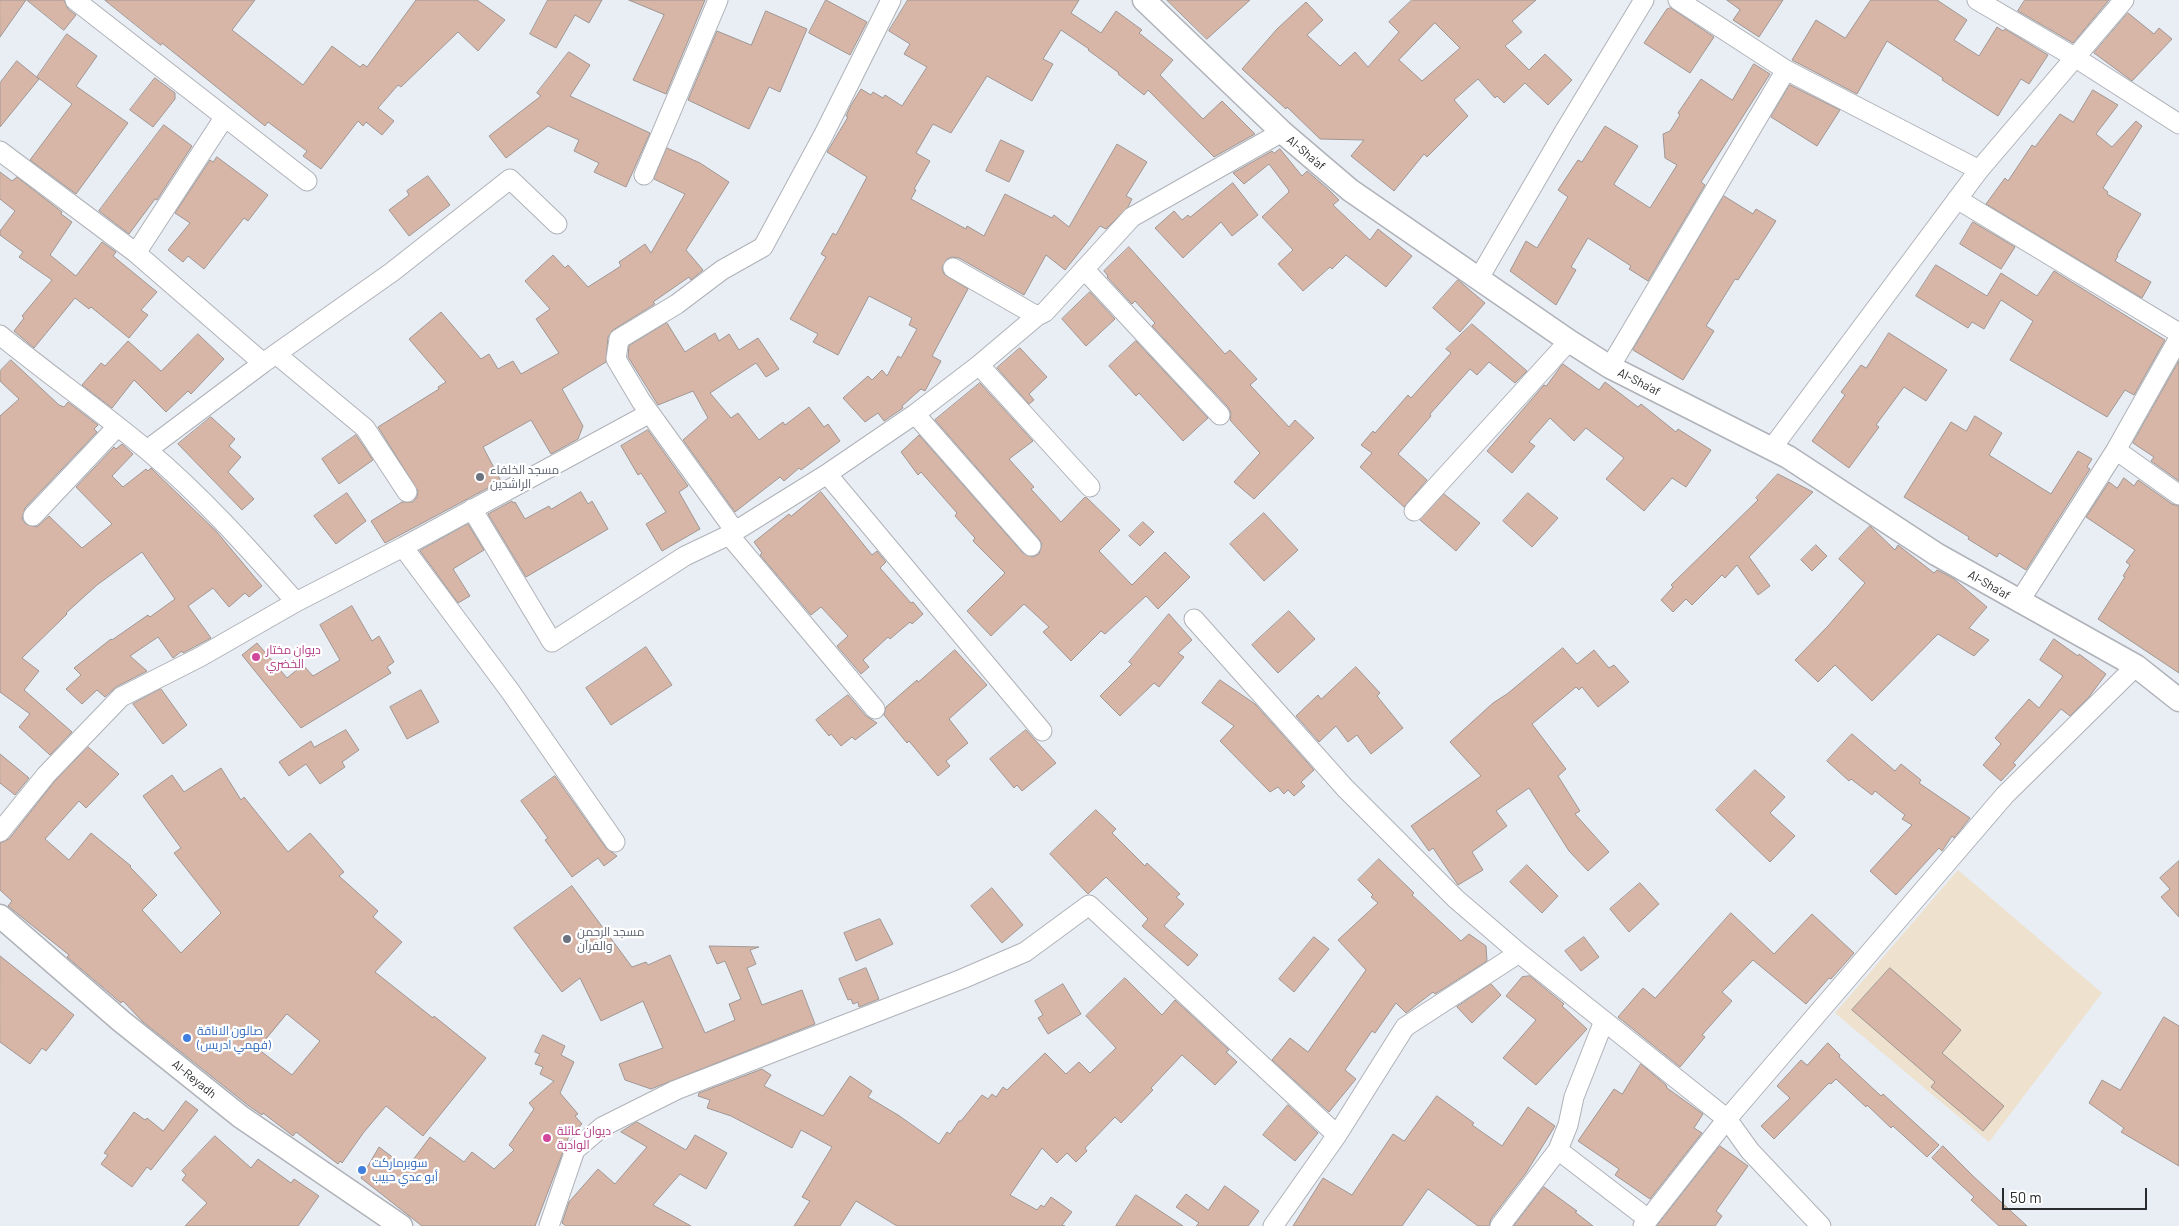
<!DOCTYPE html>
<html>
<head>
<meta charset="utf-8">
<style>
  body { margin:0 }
  #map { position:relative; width:2179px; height:1226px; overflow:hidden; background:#e9edf4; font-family:Barlow,sans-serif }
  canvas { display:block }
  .scale { position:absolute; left:2002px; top:1188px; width:145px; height:22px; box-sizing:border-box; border:2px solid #292b2d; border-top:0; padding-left:6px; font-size:15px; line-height:18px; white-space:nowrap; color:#292b2d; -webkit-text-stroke:4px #fff; paint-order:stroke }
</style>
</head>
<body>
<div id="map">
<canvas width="2179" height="1226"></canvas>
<div class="scale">50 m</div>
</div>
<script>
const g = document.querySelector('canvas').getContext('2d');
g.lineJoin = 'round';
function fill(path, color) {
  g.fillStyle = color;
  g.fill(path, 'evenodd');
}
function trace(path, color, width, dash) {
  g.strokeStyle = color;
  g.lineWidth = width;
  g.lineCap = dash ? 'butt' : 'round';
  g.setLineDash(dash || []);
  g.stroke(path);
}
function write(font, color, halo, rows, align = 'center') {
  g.font = font + ' Barlow,Cairo,sans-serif';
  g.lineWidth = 4.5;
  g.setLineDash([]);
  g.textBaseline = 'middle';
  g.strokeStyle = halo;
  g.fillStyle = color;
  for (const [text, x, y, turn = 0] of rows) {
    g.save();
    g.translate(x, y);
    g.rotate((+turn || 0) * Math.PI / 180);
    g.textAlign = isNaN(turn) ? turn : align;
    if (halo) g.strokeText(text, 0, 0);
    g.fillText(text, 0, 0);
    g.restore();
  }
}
const industrial = new Path2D(`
  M1958,870L2102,993L1989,1142L1835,1013Z`);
const building = new Path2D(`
  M0,0H26L0,37Z
  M27,0H64L68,9L76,15L64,30Z
  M105,0H255L232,30L303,85L332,46L360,67L363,64L367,67L416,0H477L505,20L478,51L458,32L401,87L398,85L378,108L394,121L382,135L366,122L363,126L358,121L321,169L303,156L307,151L268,122L265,126L162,43L161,45Z
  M548,0H602L589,23L575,15L556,48L530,34Z
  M629,0H705L666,94L633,80L664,15Z
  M826,0L867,22L850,55L809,33Z
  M908,0H1079L1071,13L1101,33L1116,11L1142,30L1139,33L1173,60L1160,75L1203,119L1222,101L1255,134L1214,157L1148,90L1144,95L1118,74L1119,73L1088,50L1089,49L1061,30L1043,59L1053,64L1032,101L987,76L951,133L933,124L916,153L930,161L914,189L916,190L911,199L966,229L967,226L984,236L1005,194L1052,218L1054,215L1069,227L1117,144L1147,162L1126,196L1132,199L1128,207L1106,229L1100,226L1065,270L1046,255L1024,295L959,258L952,257L947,259L942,268L944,274L968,289L932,356L941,361L925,391L921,389L902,406L903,408L884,421L878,413L865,422L843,398L868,376L872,380L882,370L887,376L898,356L901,358L917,329L909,325L912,318L869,296L838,355L813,342L818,334L790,319L826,257L821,254L833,233L836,235L867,177L827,152L848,117L846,116L851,105L861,89L871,95L873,92L883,98L885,95L902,106L927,67L904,54L910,44L889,31Z
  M1167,0H1250L1207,39Z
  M1412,0H1536L1512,21L1522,32L1505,46L1529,70L1545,54L1572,80L1548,105L1525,83L1504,103L1497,96L1495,98L1478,79L1454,100L1468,116L1427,157L1424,154L1394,191L1351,156L1364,140L1320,139L1287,107L1286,109L1242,69L1277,29L1306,2L1323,20L1307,35L1340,66L1355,52L1368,67L1399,32L1389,22ZM1435,23L1460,48L1422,81L1399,60Z
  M1727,0H1783L1759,37L1733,20L1740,10Z
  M1871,0H1937L1967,20L1954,40L1979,56L1997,27L2003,31L2005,29L2048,55L2029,84L2021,79L1998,116L1942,80L1943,78L1887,41L1857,94L1792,60L1816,20L1845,38Z
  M2025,0H2109L2073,43L2018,11Z
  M1671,8L1714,37L1690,73L1644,43L1667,9Z
  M766,11L807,29L780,92L769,87L749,129L688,100L717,31L751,45Z
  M2128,13L2154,34L2159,28L2172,39L2132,81L2094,53Z
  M67,34L97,56L76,86L128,123L76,194L30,160L72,104L37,77Z
  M569,52L590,65L570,96L650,133L626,187L594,172L599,163L574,151L579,140L548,126L506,158L489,136L541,96L537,93Z
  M17,61L39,79L0,127V83Z
  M1754,64L1770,74L1701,182L1705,185L1648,281L1629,269L1631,266L1588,238L1571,267L1576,270L1556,305L1510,271L1526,241L1537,248L1568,197L1558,190L1578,160L1582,162L1605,126L1638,146L1614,184L1616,186L1650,208L1677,165L1665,158L1663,134L1670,131L1680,115L1678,113L1701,79L1732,100Z
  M155,78L175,93V99L153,127L130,110Z
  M1790,85L1840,110L1817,146L1771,117Z
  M2093,90L2118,105L2096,134L2112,147L2136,121L2142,126L2103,188L2108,192L2107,194L2141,214L2117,255L2118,256L2115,261L2151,282L2142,298L1986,204L2005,178L2008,181L2032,145L2035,147L2060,114L2073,122Z
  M164,125L192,146L157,200L155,199L129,234L99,211Z
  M1001,140L1024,151L1009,182L986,171Z
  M667,148L700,163L729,182L686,250L703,270L691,280L689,277L653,302L655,304L613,330L608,337L606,362L562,389L583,426L578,439L551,454L531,420L483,447L501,481L385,543L371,521L402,502H413L417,497L418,491L378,427L439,389L438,387L446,382L409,339L441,312L481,359L489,354L498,369L513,361L521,374L559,353L536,319L550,309L525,281L553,255L565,268L568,265L588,287L621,266L619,262L645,244L651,253L685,194L654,179Z
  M1280,149L1302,176L1307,171L1329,190L1339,200L1333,205L1370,240L1378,229L1412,256L1386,287L1346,255L1332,269L1330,267L1303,291L1278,264L1293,250L1262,217L1289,192L1288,189L1269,164L1244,184L1233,173L1272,151L1274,153Z
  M217,157L268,195L248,221L244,218L204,269L188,256L183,262L168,250L190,223L175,213L210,160L213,162Z
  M0,172L12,181L17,177L62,212L61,214L72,222L50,255L76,276L102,242L116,252L113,256L157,292L141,310L148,315L129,338L91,307L89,309L75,298L34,348L14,331L24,318L22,316L52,280L19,257L23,252L0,235V231L15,211L0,199Z
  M428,176L450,205L409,236L389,210L409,195L407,191Z
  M1233,183L1258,215L1232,236L1221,222L1183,258L1155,228L1174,211L1182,220L1188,215L1190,217Z
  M1724,196L1753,214L1756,209L1776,221L1738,280L1735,279L1706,326L1714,331L1683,380L1633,350Z
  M1973,222L2015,247L2001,269L1960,244Z
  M1129,247L1225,354L1230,350L1257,379L1250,385L1289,427L1295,420L1314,438L1254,499L1234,482L1260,453L1230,420L1231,413L1228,407L1152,326L1155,323L1135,301L1132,304L1107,277L1108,276L1104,271Z
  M1936,265L1987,296L2001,273L2037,296L2054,271L2165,340L2134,395L2125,390L2107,417L2010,360L2033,321L2001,300L1984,329L1972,322L1968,328L1916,296Z
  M1458,280L1485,303L1460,332L1433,308Z
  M1090,292L1115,319L1086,346L1062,319Z
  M667,323L685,352L715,333L719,341L729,334L739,350L758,338L779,369L766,377L756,363L710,393L731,418L738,413L759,440L783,422L785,425L809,407L824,427L828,424L840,441L801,470L799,468L784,481L780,477L735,512L683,440L708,418L693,391L658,405L628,357L629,346Z
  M1472,324L1527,371L1515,383L1489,362L1477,375L1470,369L1430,414L1431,416L1398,454L1427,480L1404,507L1360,467L1372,453L1361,445L1373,431L1375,433L1408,395L1411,398L1451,353L1446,349Z
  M1889,333L1947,370L1926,401L1904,387L1876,425L1879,427L1849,468L1812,441L1845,395L1841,392L1861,365L1866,368Z
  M198,334L224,359L191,394L188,391L166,412L134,380L112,408L82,385L101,363L105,366L128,341L161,371Z
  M1136,341L1208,418L1183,441L1139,393L1136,396L1109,366Z
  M1020,348L1047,377L1029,394L1034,400L1029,404L997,368Z
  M11,360L59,405L64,407L68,402L98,425L94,429L97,432L25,508L22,519L26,524L37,527L49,516L82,548L112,524L76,487L114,447L116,449L122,444L133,454L112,476L123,487L146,469L148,471L151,468L216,531L262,586L249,597L245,593L229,607L213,588L188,606L211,638L183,653L182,651L173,658L158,637L130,656L147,671L116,687L105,697L97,690L82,704L66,689L81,675L74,668L111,639L112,640L148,615L150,617L175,599L142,552L97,585L66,613L67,614L22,658L39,671L24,690L72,732L50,755L19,727L30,714L0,692V416L19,399L0,381V371Z
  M2179,361V481L2151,461L2154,457L2133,443Z
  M1563,364L1599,390L1605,382L1638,407L1641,404L1676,432L1678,429L1711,450L1686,487L1672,478L1644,511L1606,479L1624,458L1586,428L1574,441L1550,418L1529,442L1535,446L1512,473L1487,451L1544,385L1546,386Z
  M980,383L1033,441L1009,459L1034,487L1031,489L1061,522L1085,497L1087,498L1120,530L1099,551L1132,585L1165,552L1190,577L1158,609L1146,596L1105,634L1101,631L1071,661L1043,632L1049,627L1024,604L991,636L967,611L1005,573L973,541L975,538L955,516L957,513L921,472L918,475L901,452L919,435L1023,553L1033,557L1039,554L1042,544L1039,539L935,420Z
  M1975,416L2002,433L1989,455L2051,494L2078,451L2092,459L2087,467L2090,469L2026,570L1999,553L1997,557L1968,539L1969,537L1904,497L1951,422L1966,431Z
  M211,417L235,439L229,446L241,457L228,472L254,499L242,510L178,444Z
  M648,430L688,486L679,492L700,529L662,551L646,524L666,512L641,473L638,475L621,446Z
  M356,435L373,460L339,484L322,459Z
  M1778,474L1813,492L1749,557L1770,586L1758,595L1737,565L1725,578L1722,575L1692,605L1686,599L1673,612L1661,600L1673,587L1671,585L1758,500L1756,498Z
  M2124,478L2134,486L2138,480L2172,504L2179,506V673L2098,619L2125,577L2123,576L2130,565L2126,562L2135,550L2086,517L2109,482L2117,488Z
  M581,492L588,504L592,501L608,529L526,577L488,514L512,501L513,503L515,502L525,519L549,506L551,509Z
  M821,492L872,555L877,551L886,562L880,568L911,603L913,602L923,614L912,624L910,622L890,639L888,637L863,660L869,667L861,674L837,646L848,636L821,607L811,615L760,555L762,553L754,542L789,514L791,516Z
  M347,493L366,521L336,544L314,516Z
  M1528,493L1558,518L1532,547L1503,521Z
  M1444,494L1480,523L1456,551L1420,520Z
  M1264,513L1298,550L1264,581L1230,544Z
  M1143,522L1154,532L1140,546L1129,536Z
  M468,524L484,550L453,569L470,596L458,603L420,551Z
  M1870,526L1895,550L1898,545L1934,573L1937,570L1953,578L1987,607L1969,628L1989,640L1974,656L1938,634L1872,701L1835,665L1818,682L1795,660L1828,626L1865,583L1839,559Z
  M1816,545L1827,556L1812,571L1801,560Z
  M352,606L372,641L379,636L394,662L387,667L391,673L301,728L242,655L257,643L287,678L303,665L313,676L340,660L320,625Z
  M1289,611L1315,639L1278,673L1252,645Z
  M1169,614L1192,640L1178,653L1184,657L1159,687L1154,683L1120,716L1100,696L1132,664L1129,662Z
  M2054,639L2078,656L2079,654L2106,674L2089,697L2070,716L2061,709L2013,763L2016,765L2001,781L1983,765L2001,744L1995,738L2029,699L2039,708L2063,676L2040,660Z
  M646,647L672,685L611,725L586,688Z
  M1563,648L1577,664L1594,650L1609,668L1614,665L1629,682L1598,707L1582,687L1579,690L1576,687L1532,724L1566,769L1558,776L1580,811L1575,814L1609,852L1588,871L1569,851L1529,788L1496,811L1507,826L1472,852L1483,870L1458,885L1433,848L1429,851L1411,826L1481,776L1450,742L1493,703L1507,694Z
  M955,650L987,685L949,719L968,743L946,761L950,766L938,776L909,741L907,743L884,715L886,707L917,680L918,682Z
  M1356,667L1380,693L1377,696L1403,728L1371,754L1357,735L1348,742L1336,726L1319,742L1296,716L1318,695L1321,699Z
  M1220,680L1255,704L1314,770L1301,782L1305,786L1294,796L1288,790L1284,794L1278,787L1270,792L1220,741L1234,726L1202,703Z
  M161,689L187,725L163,744L133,704Z
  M421,690L439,722L407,739L390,707Z
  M848,695L866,716L877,723L855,740L852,737L841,746L831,734L829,736L816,720Z
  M346,730L359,750L342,762L345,767L320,784L306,764L289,776L279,762L311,741L314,747Z
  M1026,730L1056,763L1022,791L1017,785L1014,788L990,759Z
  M1852,734L1895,771L1901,764L1921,780L1919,783L1970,818L1954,838L1952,836L1942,851L1939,848L1896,895L1870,871L1912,825L1902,819L1905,815L1875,791L1872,795L1851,779L1849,781L1827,761Z
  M88,747L119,774L86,808L79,801L45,839L69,860L91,833L131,866L130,867L157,895L142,910L181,953L221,913L174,853L181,848L143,796L172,775L184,792L221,768L241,800L244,797L288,852L310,833L344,872L339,876L378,911L373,917L402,942L375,972L433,1018L434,1016L486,1058L423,1136L386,1106L364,1132L342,1163L340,1161L338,1164L296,1132L293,1136L263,1113L262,1115L249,1106L143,1022L123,1001L121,1003L67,957L69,955L8,906L12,901L0,890V843L9,839L54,782ZM287,1014L320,1041L292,1075L258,1049Z
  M0,754L29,778L15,795L0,783Z
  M1755,770L1785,797L1770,813L1795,836L1770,862L1716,810Z
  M555,776L606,848L617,856L604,866L598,858L572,877L545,840L548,838L521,801Z
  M1096,810L1116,829L1112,833L1145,866L1147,863L1180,894L1176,897L1184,904L1164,926L1198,955L1188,966L1142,926L1148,919L1106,877L1088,894L1050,854Z
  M1379,859L1414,893L1412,895L1461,941L1469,934L1486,946L1487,961L1435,994L1433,992L1406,1013L1396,1003L1375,1033L1372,1031L1345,1070L1356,1079L1329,1112L1272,1060L1290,1038L1308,1052L1366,970L1338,940L1378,903L1371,897L1373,895L1358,880Z
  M2179,861V917L2161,897L2170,889L2160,878Z
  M1527,865L1558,896L1542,913L1510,882Z
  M1640,883L1659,904L1629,932L1610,909Z
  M572,886L632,967L646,962L648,965L670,955L705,1033L735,1020L729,1004L741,999L725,961L717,964L709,946L759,947L750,950L756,964L747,968L762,1005L802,990L815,1024L651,1089L625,1080L619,1064L663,1048L643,1001L601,1021L580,978L562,992L514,928Z
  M992,888L1023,925L1002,943L971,906Z
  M1731,913L1774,954L1812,914L1854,953L1831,979L1829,978L1806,1004L1753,960L1722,992L1732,1001L1702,1035L1705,1037L1680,1067L1618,1017L1643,988L1655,998Z
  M880,919L893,944L856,961L844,933Z
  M1314,937L1329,949L1294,992L1279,979Z
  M1584,937L1599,957L1581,971L1565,951Z
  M0,956L74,1015L46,1051L42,1048L30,1064L0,1042Z
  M866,968L879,999L859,1007L858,1002L853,1004L851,999L848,1000L839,979Z
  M1890,968L1961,1030L1942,1053L2004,1106L1983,1131L1931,1087L1935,1082L1852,1010Z
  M1530,976L1564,1004L1562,1006L1587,1029L1536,1085L1503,1058L1536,1020L1506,996L1522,977Z
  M1125,978L1162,1015L1175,1000L1229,1050L1226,1052L1237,1062L1215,1085L1182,1055L1151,1088L1153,1090L1121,1123L1115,1117L1085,1148L1087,1151L1076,1162L1067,1153L1057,1163L1042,1148L1010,1195L1037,1210L1041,1205L1044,1207L1051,1197L1072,1212L1062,1225L1065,1226H897L856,1201L840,1226H794L810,1201L802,1197L832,1147L801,1130L792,1148L731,1116L707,1108L710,1100L698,1096L699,1093L762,1069L771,1075L764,1086L823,1116L850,1076L872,1091L868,1097L898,1115L939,1144L947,1132L950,1134L959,1121H961L982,1095L988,1099L992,1094L996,1097L1003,1087L1007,1090L1045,1053L1066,1074L1079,1062L1090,1073L1116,1048L1086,1016Z
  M1063,984L1081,1014L1048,1034L1038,1018L1043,1015L1035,1001Z
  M1491,984L1501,995L1472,1023L1457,1007Z
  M2164,1017L2179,1026V1166L2121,1132L2124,1128L2089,1103L2102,1080L2120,1090Z
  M543,1035L565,1046L561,1055L574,1062L560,1093L578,1114L575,1116L582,1124L569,1136L535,1226H422L361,1178L379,1147L407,1168L430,1137L464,1162L472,1152L494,1169L514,1150L509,1145L534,1109L529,1103L554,1081L540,1074L543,1067L535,1064L540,1054L535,1052Z
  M1828,1043L1840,1055L1839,1057L1881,1096L1883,1094L1939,1145L1927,1157L1893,1126L1891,1128L1867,1105L1866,1107L1836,1079L1831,1084L1829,1083L1774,1139L1761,1126L1790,1098L1777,1086L1801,1060L1807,1065Z
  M1641,1064L1666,1085L1667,1088L1703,1114L1694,1128L1702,1133L1650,1199L1615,1175L1619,1169L1578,1141L1614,1089L1622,1094Z
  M1437,1096L1474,1123L1472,1125L1502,1146L1528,1107L1555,1126L1526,1173L1491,1219L1489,1226H1478L1428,1189L1402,1226H1293L1323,1178L1352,1195L1393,1134L1404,1141Z
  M186,1101L198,1110L151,1170L147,1167L132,1187L101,1164L108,1155L104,1153L134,1112L145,1120L147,1118L163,1131Z
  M1288,1105L1318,1133L1295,1161L1263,1135Z
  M637,1122L686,1150L695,1135L727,1153L706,1189L680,1174L653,1205L691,1226H566L562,1223L569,1202L598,1169L615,1184L647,1147L621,1132Z
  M215,1136L251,1168L258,1159L291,1183L294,1179L319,1196L298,1226H185L207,1203L182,1180L186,1175L182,1171Z
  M1720,1146L1748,1166L1716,1211L1722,1216L1715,1226H1657Z
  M1943,1146L1973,1176L2027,1226H1999L1971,1200L1974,1197L1932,1158Z
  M1225,1186L1259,1211L1248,1226H1196L1199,1223L1176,1207L1186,1194L1208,1210Z
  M1544,1187L1577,1211L1575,1212L1593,1226H1514Z
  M1136,1195L1183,1226H1116Z`);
const minor = new Path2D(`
  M75,0L307,181
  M1678,0L1786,70L1979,170
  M1977,0L2076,58L2179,124
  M0,151L136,253L263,363
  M644,175L718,0
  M1957,199L2179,333
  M136,253L224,118
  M953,268L1037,316
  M1084,269L1220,415
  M1479,278L1564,132L1644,0
  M0,335C48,374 99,410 147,450C201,495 249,549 296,602
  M276,354L365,428L407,492
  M979,365L1090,487
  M1610,367L1786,70
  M915,414L1031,546
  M1772,448L1979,170L2124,0
  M147,450L263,363L392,272L510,179L557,224
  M2116,450L2179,495
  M827,474L1042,731
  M472,509L552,642L685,556L729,535L827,474L915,414L979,365L1037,316L1045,312L1132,217L1282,132
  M1414,511L1569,341
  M33,516L117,427
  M735,531L641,401L616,359L619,339L677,304L722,270L763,247L824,134L891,0
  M729,535L875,709
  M403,547L510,691L615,842
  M2019,602L2116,450L2179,338
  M1194,619L1345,788L1456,899L1519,953L1727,1119L1750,1151L1821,1226
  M0,832L46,775L121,697L200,657L296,602L403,547L650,413
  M1558,1150L1648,1219
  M549,1226L575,1150L602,1127L676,1090L962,979L1025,952L1089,905L1337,1135
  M1273,1226L1337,1135L1405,1027L1519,953
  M1500,1226L1558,1150L1568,1125L1574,1097L1604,1021
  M1643,1226L1727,1119L2005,795L2136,666`);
const tertiary = new Path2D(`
  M1144,0L1282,132L1350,190L1569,341L1610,367L1788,457L1936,554L2136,666L2179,700
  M0,916L121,1021L241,1117L401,1226`);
const markers = [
  [480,477,5,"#6b7280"],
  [256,657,5,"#d1479c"],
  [567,939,5,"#6b7280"],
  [187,1038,5,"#3f7fe0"],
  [547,1138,5,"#d1479c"],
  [362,1170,5,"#3f7fe0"]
];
const streetNames = [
  ["Al-Sha'af",1306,153,40],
  ["Al-Sha'af",1639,382,27],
  ["Al-Sha'af",1989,585,30],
  ["Al-Reyadh",194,1079,39]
];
const worshipNames = [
  ["مسجد الخلفاء",490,470],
  ["الراشدين",490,484],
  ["مسجد الرحمن",577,932],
  ["والفرآن",577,946]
];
const hotelNames = [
  ["ديوان مختار",266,650],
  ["الخضري",266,664],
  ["ديوان عائلة",557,1131],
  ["الوادية",557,1145]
];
const shopNames = [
  ["صالون الاناقة",197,1031],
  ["(فهمي ادريس)",197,1045],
  ["سوبرماركت",372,1163],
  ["أبو عدي حبيب",372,1177]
];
fill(industrial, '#eee1cd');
fill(building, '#d7b6a7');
trace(building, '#9f9794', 1);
trace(minor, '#afb2b8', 21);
trace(tertiary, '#afb2b8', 25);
trace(minor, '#fff', 19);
trace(tertiary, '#fff', 22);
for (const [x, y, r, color] of markers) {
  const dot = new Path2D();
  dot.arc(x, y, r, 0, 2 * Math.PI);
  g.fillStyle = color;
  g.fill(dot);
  trace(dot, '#fff', 2);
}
write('12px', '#292b2d', '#fff', streetNames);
write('12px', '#5b616d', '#fff', worshipNames, 'left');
write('12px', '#b23c85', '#fff', hotelNames, 'left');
write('12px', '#366cbe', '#fff', shopNames, 'left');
</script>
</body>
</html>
